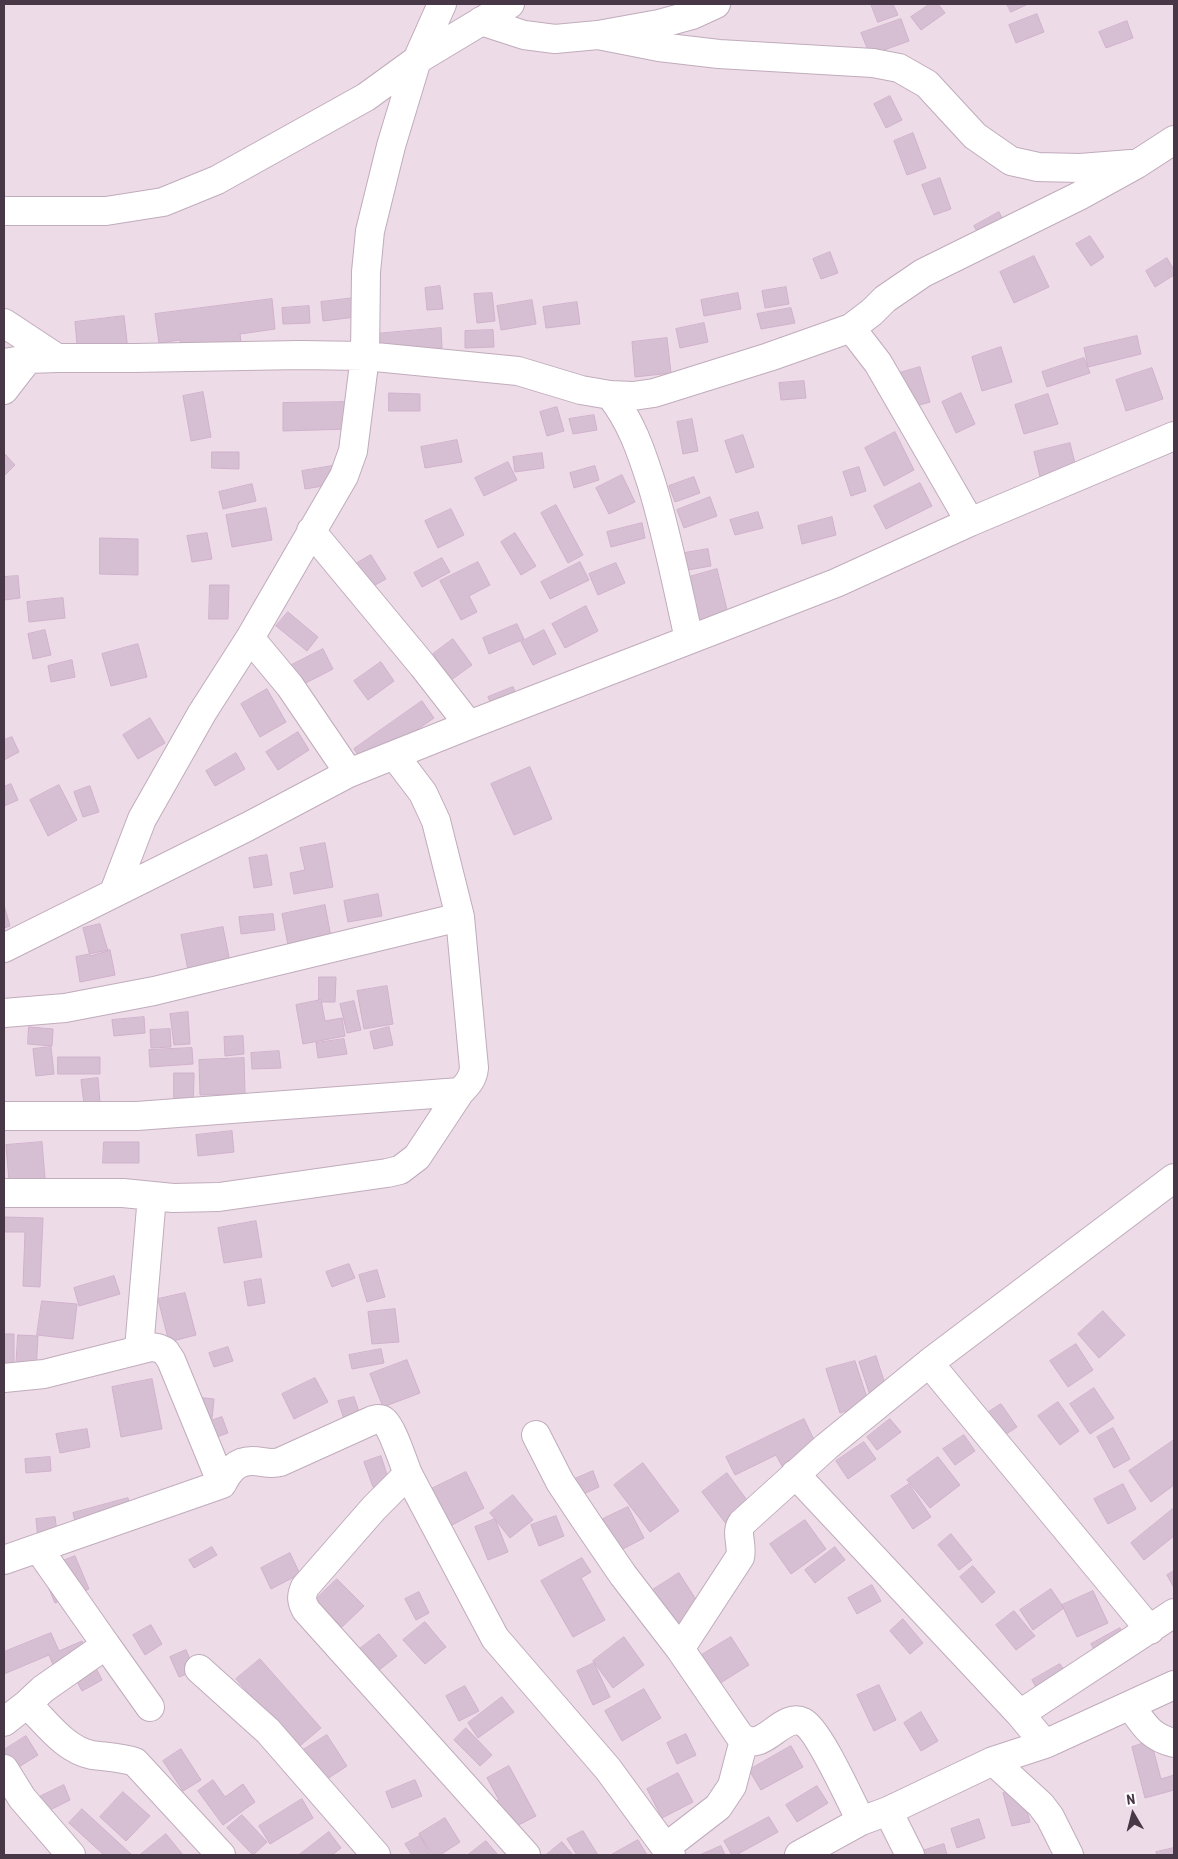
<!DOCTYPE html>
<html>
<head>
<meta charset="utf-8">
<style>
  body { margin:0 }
  #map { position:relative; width:1178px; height:1859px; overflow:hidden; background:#f5e9f2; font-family:"Roboto Condensed",sans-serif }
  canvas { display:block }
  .frame { position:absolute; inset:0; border:5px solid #483746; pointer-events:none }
  .north { position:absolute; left:1108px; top:1789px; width:50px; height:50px; -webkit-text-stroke:4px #fff; paint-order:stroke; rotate:352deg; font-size:14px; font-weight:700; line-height:20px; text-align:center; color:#483746 }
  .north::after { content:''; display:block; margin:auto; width:18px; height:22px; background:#483746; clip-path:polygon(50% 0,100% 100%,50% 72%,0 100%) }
</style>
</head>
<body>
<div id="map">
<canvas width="1178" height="1859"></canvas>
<div class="frame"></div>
<div class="north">N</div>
</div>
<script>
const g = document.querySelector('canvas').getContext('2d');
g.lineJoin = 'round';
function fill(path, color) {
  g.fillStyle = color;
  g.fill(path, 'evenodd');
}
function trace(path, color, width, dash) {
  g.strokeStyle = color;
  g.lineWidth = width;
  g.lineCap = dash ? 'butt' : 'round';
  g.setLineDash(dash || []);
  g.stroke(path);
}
const residential = new Path2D(`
  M4,4H1174V1855H4Z`);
const building = new Path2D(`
  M871,4H893L898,15L878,22Z
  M930,4H938L945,13L921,30L911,17Z
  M1007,4H1028L1011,12Z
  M1037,14L1044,32L1016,43L1009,25Z
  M901,19L909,41L870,55L861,33Z
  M1127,21L1133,38L1106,48L1099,32Z
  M890,96L902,120L886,128L874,104Z
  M913,133L926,168L907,175L894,141Z
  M940,178L951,209L934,215L922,185Z
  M999,212L1007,227L982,240L974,226Z
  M1090,236L1104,257L1091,266L1076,244Z
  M830,252L838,273L821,279L813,259Z
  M1034,256L1049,287L1014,303L1000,272Z
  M1167,258L1174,270V275L1155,287L1146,271Z
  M440,286L443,309L427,310L425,288Z
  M786,287L789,304L765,308L762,291Z
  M492,293L495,321L477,323L474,294Z
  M738,293L741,309L704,316L701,300Z
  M354,298L356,317L323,321L321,302Z
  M272,299L275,329L240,334L243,358H182L180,340L159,343L155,314Z
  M532,300L536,324L501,330L497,306Z
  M577,302L580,324L546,328L543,307Z
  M309,306L310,323L283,324L282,308Z
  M791,308L795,323L761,329L757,314Z
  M124,316L128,350L78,356L75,322Z
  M704,323L708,342L680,348L676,329Z
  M441,328L442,348L376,353L375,334Z
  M493,330L494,347L465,348V331Z
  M1137,336L1141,354L1088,367L1084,348Z
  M667,338L671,373L635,377L632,342Z
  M1001,347L1012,382L982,391L972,357Z
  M1084,358L1090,373L1047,387L1042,372Z
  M920,367L930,402L896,412L886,377Z
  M1152,368L1163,399L1126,411L1116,380Z
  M804,381L806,398L781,400L779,383Z
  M203,392L211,437L191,441L183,396Z
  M389,393L420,394V411H389Z
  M961,393L975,424L956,433L942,402Z
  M1048,394L1058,424L1024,434L1015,405Z
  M348,402L349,429L283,431V403Z
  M557,407L564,431L547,436L540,412Z
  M594,415L597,430L573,434L569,419Z
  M692,419L698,451L683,454L677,422Z
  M895,432L914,470L884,486L865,448Z
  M743,435L754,467L736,473L725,441Z
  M457,440L462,462L425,468L421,447Z
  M1070,443L1081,488L1045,497L1034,452Z
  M212,452H239V469L212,468Z
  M4,453L15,465L4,476Z
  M542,453L544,468L515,472L513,457Z
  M508,462L517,480L484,496L475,478Z
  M332,466L335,484L305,489L302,471Z
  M595,466L599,480L574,488L570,473Z
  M859,467L866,491L851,496L843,472Z
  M622,475L635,502L609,514L596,488Z
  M694,477L700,493L675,502L669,486Z
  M920,483L932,506L886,529L874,506Z
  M252,484L256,501L223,509L219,492Z
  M710,497L717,516L684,528L677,510Z
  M556,505L583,555L568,563L541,513Z
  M266,508L272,540L232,547L226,515Z
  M451,509L464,535L438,548L425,521Z
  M758,512L763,528L735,535L730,520Z
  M832,517L836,535L802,544L798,526Z
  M642,523L645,538L611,547L607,532Z
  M207,533L212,559L192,562L187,536Z
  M515,533L536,566L521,575L501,542Z
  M100,538L138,539V575L100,574Z
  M708,549L711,566L676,572L673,555Z
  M371,555L386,579L357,595L343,571Z
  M442,558L450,572L422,587L414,573Z
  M478,562L490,585L469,596L477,612L461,620L440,581Z
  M580,562L589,580L550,599L541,582Z
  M616,563L625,583L598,595L589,574Z
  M717,569L728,614L693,623L682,579Z
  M18,576L20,598L4,600V577Z
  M210,585H229L228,619H209Z
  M63,598L65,618L29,622L27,602Z
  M586,606L598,631L565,648L552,624Z
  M288,612L318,637L307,651L276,626Z
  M517,624L524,639L489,654L483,638Z
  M45,630L51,655L33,659L28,634Z
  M544,630L556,654L533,665L521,642Z
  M453,639L472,665L451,680L433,654Z
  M138,644L147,677L111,686L102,654Z
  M323,649L333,669L290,691L280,671Z
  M72,660L75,677L51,682L48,666Z
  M381,662L394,681L368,700L354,681Z
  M513,687L519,701L494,711L488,697Z
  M267,689L286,722L260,737L241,704Z
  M422,701L434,718L365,766L354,749Z
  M150,718L165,743L138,759L123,735Z
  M298,732L309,750L278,770L266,752Z
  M12,737L19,752L4,760V740Z
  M236,753L245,769L215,786L206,771Z
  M530,767L552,819L514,835L491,784Z
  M11,784L18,800L4,806V787Z
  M59,785L77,820L48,836L30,800Z
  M90,786L99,812L83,817L74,792Z
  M325,843L333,887L294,894L290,873L305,870L300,848Z
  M267,855L272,885L254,888L249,858Z
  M378,894L382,916L348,922L344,901Z
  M4,905L10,926L4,928Z
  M325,905L332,942L289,950L282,914Z
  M273,914L275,930L241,934L239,917Z
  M100,924L108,951L90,956L83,928Z
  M223,927L231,967L189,975L181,935Z
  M110,950L115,975L80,982L76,957Z
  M319,977H336L335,1002H319Z
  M387,986L393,1024L364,1029L357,991Z
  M321,1000L325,1021L342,1018L345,1036L303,1044L296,1005Z
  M354,1001L361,1030L347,1033L340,1004Z
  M188,1012L190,1044L174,1045L170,1014Z
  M144,1017L145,1033L114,1036L112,1020Z
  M29,1027L53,1029L52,1046L28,1044Z
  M389,1027L393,1045L374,1049L370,1032Z
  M170,1029L171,1047L151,1048L150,1030Z
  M243,1036L244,1054L225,1056L224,1037Z
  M344,1039L347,1054L318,1058L316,1043Z
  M51,1047L54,1074L36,1076L33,1049Z
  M192,1048L193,1064L150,1067L149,1050Z
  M279,1051L281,1068L252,1069L251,1053Z
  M58,1057H100V1074H58Z
  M244,1058L245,1094L200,1095L199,1060Z
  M174,1073H194L193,1118H174Z
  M98,1078L100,1102L84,1104L81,1080Z
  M232,1131L234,1152L198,1156L196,1135Z
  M42,1142L45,1178L9,1181L6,1145Z
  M104,1142H139V1163H103Z
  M4,1217L43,1218L40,1287L23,1286L25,1232H4Z
  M256,1221L262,1257L224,1263L218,1228Z
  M349,1264L355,1278L332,1287L326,1272Z
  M377,1270L385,1297L367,1302L359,1275Z
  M114,1276L120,1294L79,1306L74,1288Z
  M261,1279L265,1303L248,1306L244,1282Z
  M185,1293L196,1335L169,1342L158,1299Z
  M42,1301L77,1304L73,1339L37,1335Z
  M395,1309L399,1342L372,1344L368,1312Z
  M1103,1311L1125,1335L1099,1358L1078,1334Z
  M4,1334H14V1374H4Z
  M18,1335L38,1336L36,1371L16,1370Z
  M1076,1344L1093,1370L1068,1387L1050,1361Z
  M228,1347L233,1361L214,1367L209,1353Z
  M381,1349L384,1363L352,1369L349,1355Z
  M876,1356L887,1390L870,1395L859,1362Z
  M407,1360L420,1393L383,1407L370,1374Z
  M855,1361L869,1404L840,1413L826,1369Z
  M315,1378L328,1402L294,1419L282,1394Z
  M152,1379L162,1429L121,1437L112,1387Z
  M1094,1388L1114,1418L1090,1434L1070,1404Z
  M184,1396L214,1399L212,1419L182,1415Z
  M354,1397L363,1423L347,1428L338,1401Z
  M1058,1402L1079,1431L1060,1445L1038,1416Z
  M1001,1404L1017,1427L991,1444L975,1421Z
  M222,1417L228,1433L196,1444L190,1428Z
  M804,1419L819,1450L783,1468L776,1455L735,1475L726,1457Z
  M890,1419L901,1432L877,1450L867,1437Z
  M1113,1428L1130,1459L1114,1468L1097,1437Z
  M87,1429L90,1447L60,1453L56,1434Z
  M964,1435L975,1451L955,1465L943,1449Z
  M1174,1440V1485L1151,1502L1129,1471Z
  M864,1442L876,1459L848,1479L836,1461Z
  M381,1456L389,1481L373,1487L364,1462Z
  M50,1457L51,1471L26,1473L25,1459Z
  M938,1457L960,1485L930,1508L907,1480Z
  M643,1463L679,1511L650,1532L614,1485Z
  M593,1471L599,1487L568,1501L561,1485Z
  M466,1472L484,1508L439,1532L419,1495Z
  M727,1473L755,1511L730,1529L702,1492Z
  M909,1484L931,1517L913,1529L891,1496Z
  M1123,1484L1136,1509L1108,1524L1094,1499Z
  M513,1495L533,1520L510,1538L490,1513Z
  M128,1498L135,1523L79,1538L73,1513Z
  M628,1507L644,1538L619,1551L603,1519Z
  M1174,1508V1536L1144,1560L1131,1543Z
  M556,1516L564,1536L539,1546L531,1525Z
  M55,1517L59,1547L39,1550L36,1519Z
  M495,1519L508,1552L488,1560L475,1527Z
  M805,1520L826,1549L791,1574L770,1544Z
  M951,1534L972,1560L959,1570L938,1545Z
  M212,1547L217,1555L194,1568L189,1560Z
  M835,1547L845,1560L815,1583L805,1570Z
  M290,1553L300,1574L271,1589L261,1568Z
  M75,1556L89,1589L55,1603L41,1570Z
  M582,1558L591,1572L581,1578L605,1620L573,1637L541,1581Z
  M973,1566L995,1592L982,1603L960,1577Z
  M1174,1571V1588L1167,1575Z
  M679,1573L702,1609L660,1636L637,1600Z
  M337,1579L364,1606L342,1627L315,1600Z
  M872,1585L881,1601L857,1614L848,1598Z
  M1051,1589L1064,1608L1033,1630L1020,1610Z
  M1093,1591L1108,1623L1077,1637L1062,1605Z
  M419,1592L429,1613L416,1620L405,1599Z
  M1014,1611L1035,1636L1016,1650L996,1625Z
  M903,1619L923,1643L910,1654L890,1631Z
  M425,1622L446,1647L425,1664L403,1640Z
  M151,1625L162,1644L145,1655L133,1635Z
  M1120,1628L1128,1645L1099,1659L1091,1644Z
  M51,1633L59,1651L82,1641L89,1659L56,1672L49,1655L4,1674V1652Z
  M379,1634L397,1656L374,1674L357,1651Z
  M624,1637L644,1665L613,1688L593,1661Z
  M731,1637L749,1665L714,1687L695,1659Z
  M186,1650L195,1671L179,1677L170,1657Z
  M260,1659L321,1728L295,1750L253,1703L255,1701L236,1679Z
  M594,1663L610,1697L593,1705L577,1671Z
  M94,1664L102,1680L82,1691L74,1676Z
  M1060,1664L1071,1681L1042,1698L1032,1680Z
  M879,1685L896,1720L874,1731L857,1695Z
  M465,1686L479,1711L459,1721L446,1696Z
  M644,1689L661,1718L622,1741L605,1711Z
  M502,1697L514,1712L478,1738L468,1723Z
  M921,1712L938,1741L921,1751L904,1723Z
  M466,1728L492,1755L480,1766L454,1740Z
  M686,1734L696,1755L677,1764L667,1743Z
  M327,1735L347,1766L315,1787L295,1755Z
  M26,1736L38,1755L14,1770L4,1753V1750Z
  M1151,1741L1161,1779L1174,1775V1790L1145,1798L1132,1747Z
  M791,1746L803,1767L761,1790L749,1770Z
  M181,1749L201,1780L183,1791L163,1761Z
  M509,1766L536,1816L507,1831L492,1804L499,1800L487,1778Z
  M678,1773L693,1802L662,1818L647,1789Z
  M213,1780L225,1797L243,1784L255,1802L223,1825L198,1791Z
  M415,1780L422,1796L392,1808L386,1792Z
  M64,1785L70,1800L42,1814L35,1799Z
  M817,1786L828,1803L797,1822L786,1805Z
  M1021,1789L1030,1822L1012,1826L1003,1793Z
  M123,1792L150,1816L126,1841L100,1817Z
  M302,1799L313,1818L270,1844L259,1826Z
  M82,1809L132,1855H104L69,1823Z
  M242,1815L267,1842L253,1855L227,1828Z
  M769,1817L778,1832L736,1855H732L724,1841Z
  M445,1818L460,1842L440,1855H433L419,1834Z
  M979,1819L985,1838L957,1848L951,1829Z
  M583,1831L598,1855H577L567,1839Z
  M329,1832L341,1848L332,1855H299Z
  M166,1834L183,1855H140Z
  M420,1836L431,1855H412L405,1844Z
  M638,1840L647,1855H611Z
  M486,1841L498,1855H468Z
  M562,1842L573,1855H546Z
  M944,1844L947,1855H920L919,1852Z
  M721,1846L725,1855H700Z
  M1174,1848V1855H1157L1156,1852Z`);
const minor = new Path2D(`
  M481,21L524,35L555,39L598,35L659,24L692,15L716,4
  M598,35L659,47L719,54L873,63L899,68L927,84L975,136L1011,161L1038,167L1080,168L1131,164
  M4,211H106L163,202L217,180L366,97L417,60L510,4
  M4,323L57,358H134L300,355L365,356L518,371L581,390L610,395L633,396L654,393L769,357L851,328L872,312L885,299L923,273L1079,196L1137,164L1174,140
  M851,328L878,363L970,522
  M4,363L28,359L57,358
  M4,390L28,359
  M610,395C631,421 641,451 651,482C667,533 677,586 689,639
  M311,531L423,666L469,725
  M250,638L290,686L349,773
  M395,756L423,793L436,821L460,917
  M114,892L142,819L202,713L250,638L344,476L353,451L365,356L366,272L370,231L391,146L417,60L442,4
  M4,948L247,827L349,773L469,725L836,583L970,522L1174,436
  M4,1013L65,1008L154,991L460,917L474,1068C473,1079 467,1085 460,1092L417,1157L400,1170L387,1173L219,1197L173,1198L123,1193H4
  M4,1116H137L460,1092
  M139,1349L152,1196
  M929,1363L1150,1630
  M4,1378L44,1374L151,1347L158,1348L165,1351L171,1360L222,1484C229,1471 236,1461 252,1461C263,1461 269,1465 280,1462L373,1420C377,1419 381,1418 384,1421C393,1429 403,1462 408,1474L374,1508L305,1587C301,1596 301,1601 306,1610L526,1855
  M536,1435L560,1482L586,1521L623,1575L680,1649L739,1735C762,1758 781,1711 803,1722C819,1730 851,1802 861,1821
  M408,1474L495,1638L608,1769L671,1855
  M795,1474L1020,1714L1045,1744
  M4,1560L222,1484
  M106,1645L150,1707
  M680,1649L740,1557C743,1545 735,1532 742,1523L826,1447L929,1363L1174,1178
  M199,1669L268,1731L376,1855
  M27,1704C46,1722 65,1750 92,1755C106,1757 120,1757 135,1762L221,1855
  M1130,1705C1144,1725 1150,1737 1174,1743
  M1020,1714L1174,1613
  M4,1722L27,1704L43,1689L106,1645L38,1548
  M993,1761L1041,1805L1050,1817L1069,1855
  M4,1769L22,1798L71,1855
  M888,1811L910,1855
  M666,1847L718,1807L732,1786L744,1740
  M799,1855L861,1821L888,1811L993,1761L1045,1744L1174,1685`);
fill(residential, '#eddbe8');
fill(building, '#d6bfd3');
trace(building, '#d1b2cc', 1);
trace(minor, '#c0acbc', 30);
trace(minor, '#fff', 28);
</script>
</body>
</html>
